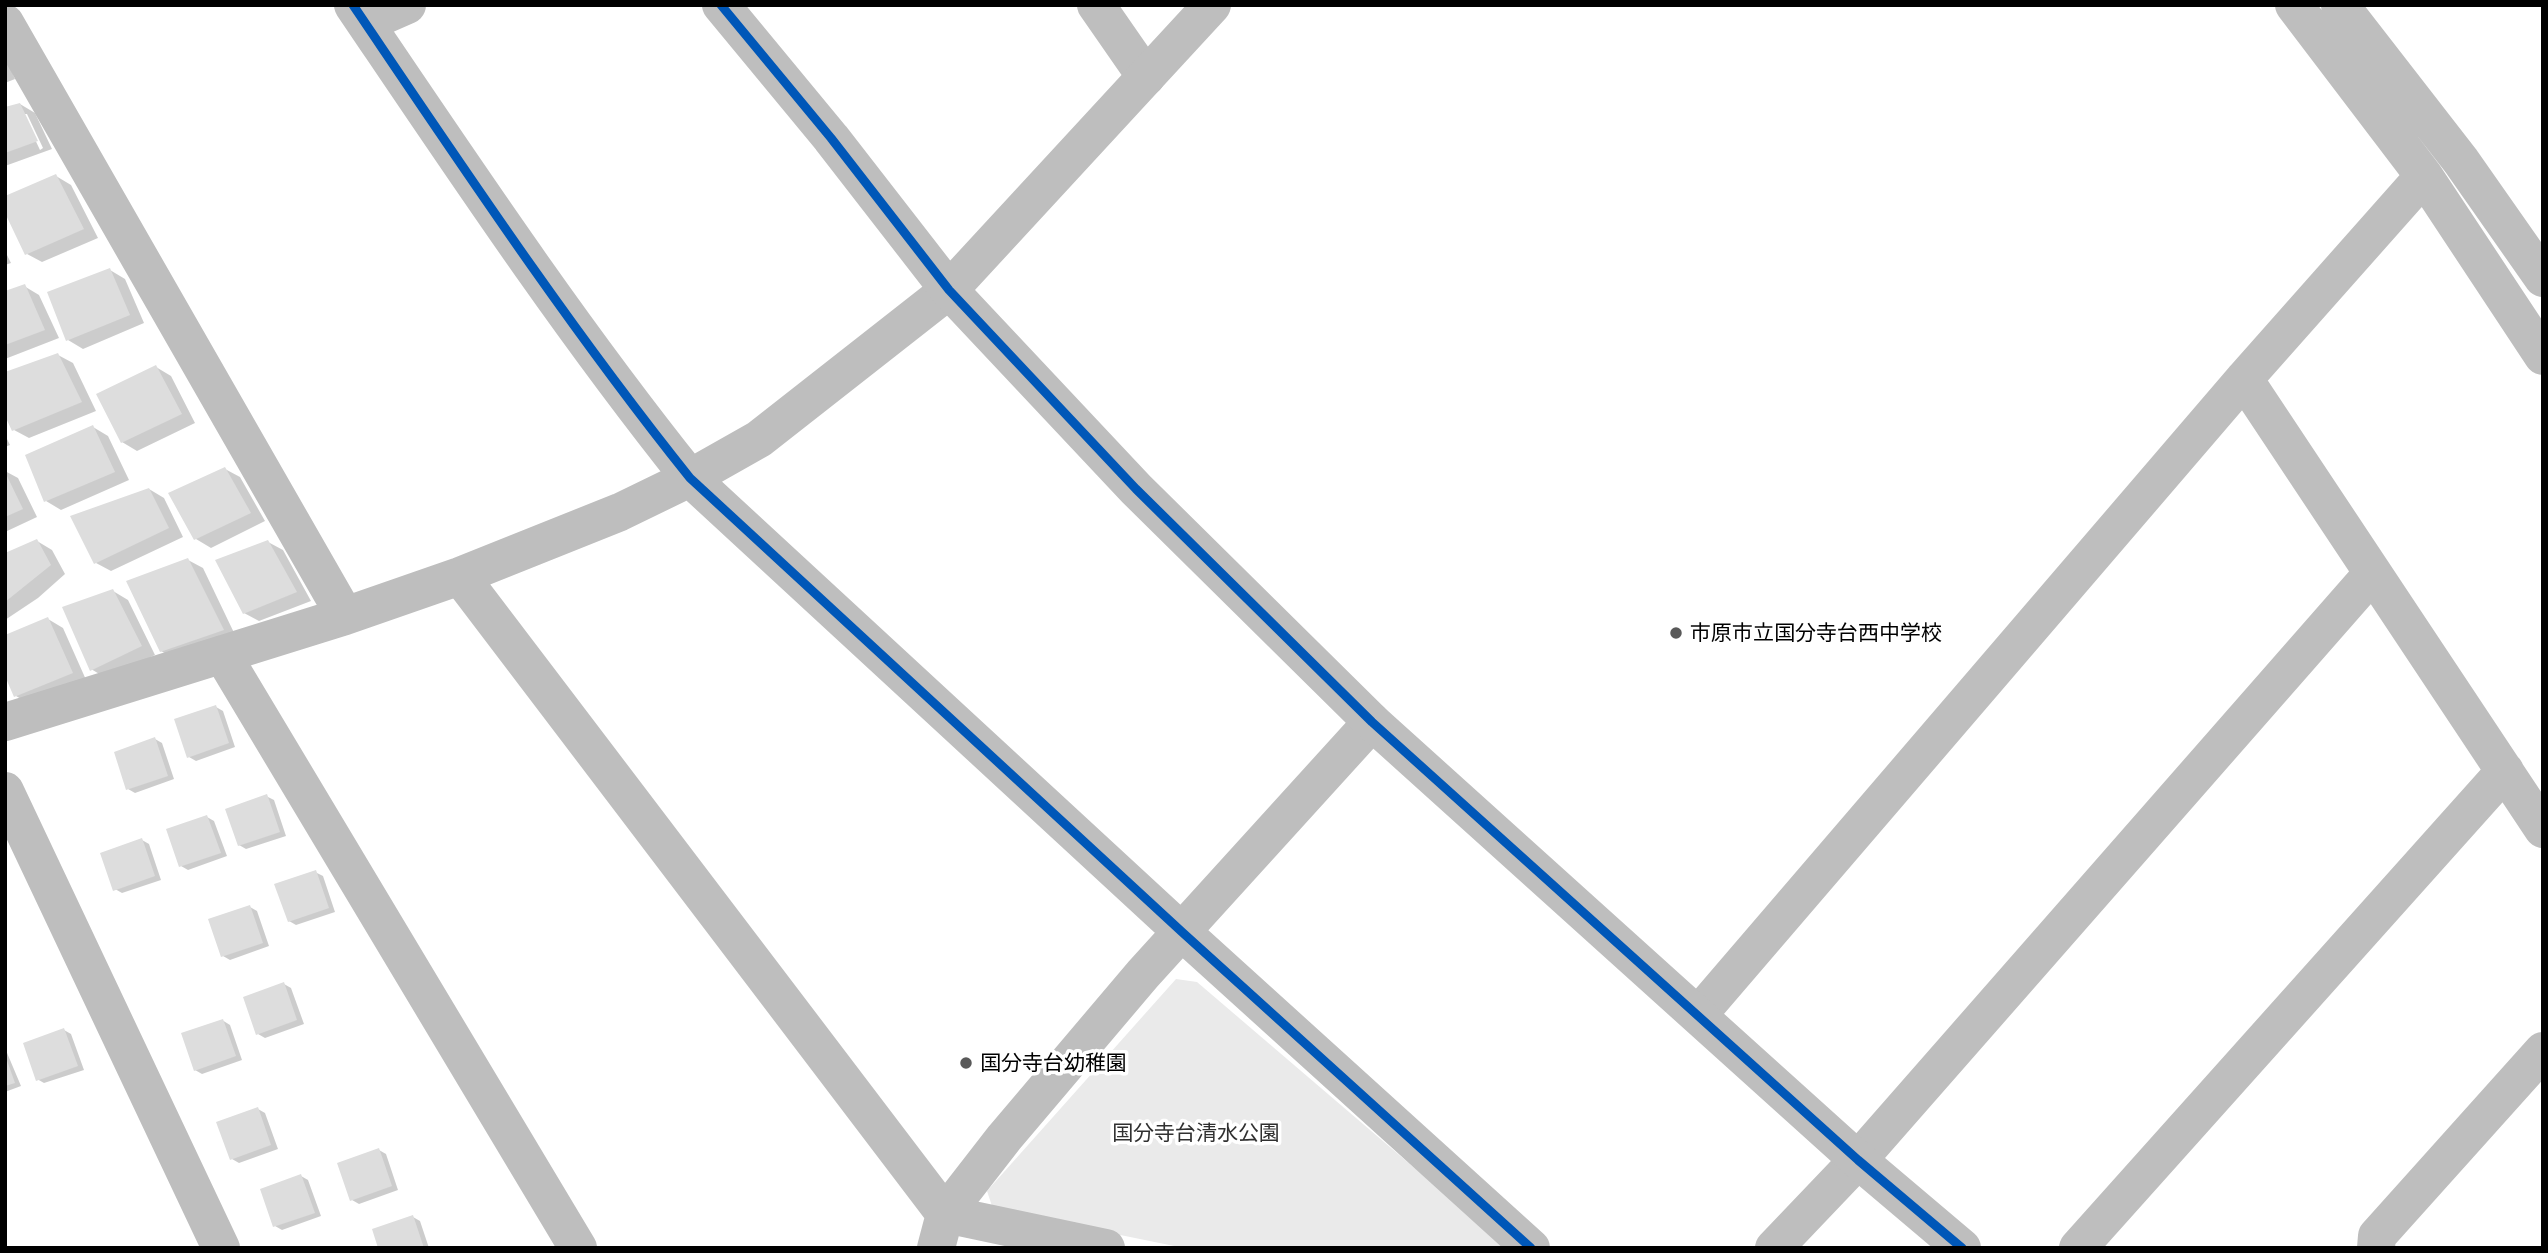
<!DOCTYPE html>
<html>
<head>
<meta charset="utf-8">
<style>
  body { margin:0 }
  #map { position:relative; width:2548px; height:1253px; overflow:hidden; background:#fff; font-family:Barlow,sans-serif }
  canvas { display:block }
  .frame { position:absolute; inset:0; border:7px solid #000; pointer-events:none }
</style>
</head>
<body>
<div id="map">
<canvas width="2548" height="1253"></canvas>
<div class="frame"></div>
</div>
<script>
const g = document.querySelector('canvas').getContext('2d');
g.lineJoin = 'round';
function fill(path, color) {
  g.fillStyle = color;
  g.fill(path, 'evenodd');
}
function trace(path, color, width, dash) {
  g.strokeStyle = color;
  g.lineWidth = width;
  g.lineCap = dash ? 'butt' : 'round';
  g.setLineDash(dash || []);
  g.stroke(path);
}
function write(font, color, halo, rows, align = 'center') {
  g.font = font + ' Barlow,"Noto Sans JP",sans-serif';
  g.lineWidth = 7;
  g.setLineDash([]);
  g.textBaseline = 'middle';
  g.strokeStyle = halo;
  g.fillStyle = color;
  for (const [text, x, y, turn = 0] of rows) {
    g.save();
    g.translate(x, y);
    g.rotate((+turn || 0) * Math.PI / 180);
    g.textAlign = isNaN(turn) ? turn : align;
    if (halo) g.strokeText(text, 0, 0);
    g.fillText(text, 0, 0);
    g.restore();
  }
}
const green = new Path2D(`
  M1176,979L1197,982L1508,1248H1184L993,1209L987,1191Z`);
const shadow = new Path2D(`
  M5,56L15,79L5,83Z
  M20,104L35,113L52,149L5,166V109ZM23,114H27L43,148L40,150Z
  M56,176L71,185L98,238L42,262L27,254Z
  M5,251L11,263L5,265Z
  M110,270L125,279L144,323L83,349L68,340Z
  M24,286L39,295L59,338L5,359V293Z
  M58,355L73,363L96,411L29,438L14,430Z
  M156,367L171,376L195,423L137,451L122,442Z
  M93,427L108,436L129,480L61,510L46,501Z
  M5,435L10,445L5,447Z
  M225,469L240,477L265,521L211,548L196,539L170,494Z
  M5,471L18,478L37,517L5,532Z
  M149,489L164,498L183,537L111,571L96,563Z
  M37,541L52,550L65,574L38,598L5,620V555Z
  M268,542L283,550L311,601L259,621L244,613Z
  M188,560L203,568L237,639L177,660L161,651Z
  M113,591L128,600L155,655L106,678L91,669Z
  M48,619L63,628L87,682L31,705L16,696Z
  M216,707L223,711L235,747L196,761L189,757Z
  M155,739L162,743L174,779L135,793L128,789Z
  M266,796L274,800L286,836L246,849L239,845Z
  M207,817L214,821L227,856L188,870L181,866Z
  M142,840L149,844L161,880L122,893L115,889Z
  M315,872L323,876L335,912L296,925L289,921Z
  M250,907L257,911L269,946L230,960L223,956Z
  M284,984L291,988L304,1024L265,1038L258,1034Z
  M222,1020L230,1025L242,1060L202,1074L195,1070Z
  M64,1030L71,1034L84,1070L44,1083L37,1079Z
  M5,1048L21,1086L5,1092Z
  M258,1109L265,1113L278,1149L239,1163L232,1159Z
  M379,1150L386,1154L398,1190L359,1204L352,1200Z
  M301,1176L308,1180L321,1216L282,1230L275,1226Z
  M413,1217L420,1221L429,1248H380Z`);
const building = new Path2D(`
  M20,103L38,141L5,153V107Z
  M56,174L84,229L25,255L5,213V196Z
  M110,268L130,315L66,341L47,292Z
  M25,284L45,330L5,345V291Z
  M58,353L82,402L12,431L5,416V372Z
  M156,365L182,414L121,443L96,394Z
  M93,425L115,472L44,502L25,455Z
  M225,467L251,513L194,540L168,493Z
  M5,472L23,509L5,517Z
  M149,488L169,528L94,564L70,516Z
  M37,539L51,565L5,602V553Z
  M268,540L297,592L243,614L215,560Z
  M188,558L224,630L160,652L126,581Z
  M113,589L142,646L90,671L62,607Z
  M48,617L73,673L14,697L5,676V635Z
  M216,705L229,743L187,758L174,719Z
  M155,737L168,776L126,790L114,752Z
  M267,794L280,832L238,846L225,809Z
  M207,815L221,853L179,867L166,829Z
  M142,838L155,876L113,891L100,853Z
  M316,870L329,908L288,922L274,884Z
  M250,905L263,943L221,957L208,919Z
  M284,982L297,1020L256,1035L243,997Z
  M223,1019L236,1056L194,1071L181,1033Z
  M64,1028L78,1066L36,1081L23,1043Z
  M5,1055L15,1083L5,1086Z
  M258,1107L271,1145L230,1160L216,1122Z
  M379,1148L392,1186L350,1201L337,1163Z
  M301,1174L315,1213L273,1227L260,1189Z
  M413,1215L424,1248H378L372,1229Z`);
const minor = new Path2D(`
  M353,5C462,166 569,327 690,478L1182,932L1531,1248
  M1096,5L1146,77
  M2294,5L2424,176L2543,356
  M2340,5L2461,161L2543,278
  M5,23L345,616
  M366,23L407,5
  M2244,379L2543,829
  M460,576L945,1214L1106,1248
  M222,654L578,1248
  M5,722L345,616L460,576L620,512L690,478L759,439L949,290
  M1699,1014L2244,379L2424,176
  M936,1248L945,1214L1004,1138L1143,974L1372,722
  M1774,1248L1858,1160L2372,574
  M2078,1248L2505,771
  M2376,1248L2377,1236L2543,1051`);
const tertiary = new Path2D(`
  M721,5L831,138L949,290L1136,489L1372,722L1858,1160L1962,1248
  M949,290L1212,5
  M5,791L221,1248`);
const cycleway = new Path2D(`
  M353,5C462,166 569,327 690,478L1182,932L1531,1248
  M721,5L831,138L949,290L1136,489L1372,722L1858,1160L1962,1248`);
const markers = [
  [1676,633,7,"#595959"],
  [966,1063,7,"#595959"]
];
const poiNames = [
  ["市原市立国分寺台西中学校",1690,633],
  ["国分寺台幼稚園",980,1063]
];
const parkNames = [
  ["国分寺台清水公園",1196,1133]
];
fill(green, '#eaeaea');
fill(shadow, '#0003');
fill(building, '#ddd');
trace(minor, '#bebebe', 38);
trace(tertiary, '#bebebe', 38);
trace(cycleway, '#0057b8', 9);
for (const [x, y, r, color] of markers) {
  const dot = new Path2D();
  dot.arc(x, y, r, 0, 2 * Math.PI);
  g.fillStyle = color;
  g.fill(dot);
  trace(dot, '#fff', 2.5);
}
write('21px', '#000', '#fff', poiNames, 'left');
write('21px', '#303030', '#fff', parkNames);
</script>
</body>
</html>
